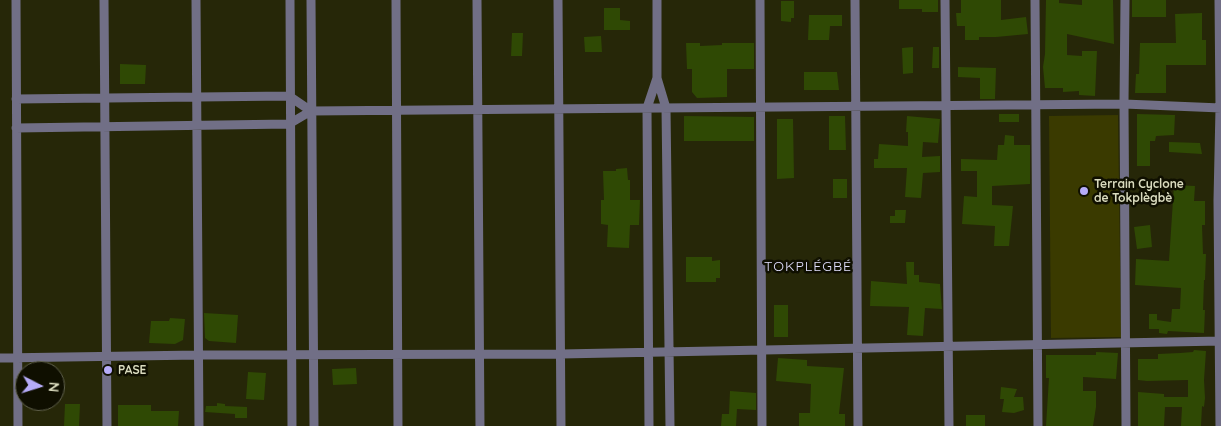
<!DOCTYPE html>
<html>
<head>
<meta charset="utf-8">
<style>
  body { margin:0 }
  #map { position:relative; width:1221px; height:426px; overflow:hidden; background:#262708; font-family:Quicksand,sans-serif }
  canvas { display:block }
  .north { position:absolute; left:15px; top:361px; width:50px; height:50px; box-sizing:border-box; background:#0f0f00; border:1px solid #60614c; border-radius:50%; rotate:95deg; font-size:14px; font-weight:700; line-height:20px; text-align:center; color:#dadbbe }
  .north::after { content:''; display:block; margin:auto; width:18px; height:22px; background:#b6acf8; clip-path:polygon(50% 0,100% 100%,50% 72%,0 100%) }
</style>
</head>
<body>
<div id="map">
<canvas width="1221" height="426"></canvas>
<div class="north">N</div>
</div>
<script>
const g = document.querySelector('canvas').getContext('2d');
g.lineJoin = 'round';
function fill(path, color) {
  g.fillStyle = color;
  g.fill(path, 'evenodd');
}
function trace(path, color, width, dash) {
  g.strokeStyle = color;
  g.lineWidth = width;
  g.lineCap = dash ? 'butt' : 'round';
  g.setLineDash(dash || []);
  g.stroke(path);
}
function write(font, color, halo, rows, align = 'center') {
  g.font = font + ' Quicksand,sans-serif';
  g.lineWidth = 5;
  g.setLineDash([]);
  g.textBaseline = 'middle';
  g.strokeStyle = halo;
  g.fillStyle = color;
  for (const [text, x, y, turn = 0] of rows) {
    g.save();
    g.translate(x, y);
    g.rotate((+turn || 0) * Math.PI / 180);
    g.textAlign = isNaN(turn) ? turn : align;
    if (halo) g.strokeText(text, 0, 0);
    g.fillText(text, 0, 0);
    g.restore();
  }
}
const green = new Path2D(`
  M1118,115L1121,337L1051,338L1049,116Z`);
const building = new Path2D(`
  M899,0H938V12H922V9H899Z
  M961,0H1001V20L1026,17L1028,34L996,37H979V40H965V26H957L956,13H961Z
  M1046,0H1059V3L1082,5V0H1113L1114,44L1067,34V55L1082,56V51H1097L1095,96L1079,95V91L1063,92V88H1045L1043,67L1045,54Z
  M1132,0H1166V17H1132Z
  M781,1H794V18H791V22L781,21Z
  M604,8H620V20L630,21V30H604Z
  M1202,13V40H1206V65H1166V93H1135L1136,74H1139L1140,43H1176L1175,14Z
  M809,15H842V26H830L829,40H808Z
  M512,33H523L522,56H511Z
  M601,36L602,52H585L584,37Z
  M686,43H700V46L722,45V43H754V69H727V97L697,98L692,92V69H687Z
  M913,47V73L903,74L902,48Z
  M933,47H939V68H932Z
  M120,64L146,65L145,84H120Z
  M958,67L996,68L995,99H980V78L958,77Z
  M804,72H837L839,90H804Z
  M999,114H1019V122H999Z
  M1137,114L1175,115L1174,135L1156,136L1155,141H1150V166H1137Z
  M684,116L754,117V141H684Z
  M829,116H845L846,150H829Z
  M907,116L940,119L938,143L923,142L922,157L940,156V172L923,173L921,198L905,197L907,168H874V159H878L879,144L908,146V132H906Z
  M777,119H793L794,178L777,179Z
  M1005,135L1014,136V145H1030V184L992,186V205L1013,206L1009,246H994L995,226L962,224L964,196L977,197V171H961V159L997,160L998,145H1004Z
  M1169,142L1200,143L1202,154L1169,152Z
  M627,168L628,180H630V200H640L639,225H630L629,248L607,247L608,225L601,224V200H604L603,171H616V169Z
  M833,179H847V198H833Z
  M1174,185L1195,186L1194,201H1205V225H1202L1203,254H1206L1205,280H1204L1203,310H1205L1204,333L1168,331L1167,334L1159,333V329H1149V314H1157V320L1171,322L1172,309H1180L1181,288L1135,285L1136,259L1169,261Z
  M895,210H906L905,223H890V216H895Z
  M1150,225L1152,247L1137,249L1134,227Z
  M686,257H712V261L720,260V278H716V282H686Z
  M906,262H914V275H919V282L940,284L942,309L925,308L923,336L907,335L909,307L870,306L871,281L907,284Z
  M774,305H788V337H774Z
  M204,313L238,315L236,343L209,341L205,338Z
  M170,318L185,319L183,340L175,344L149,343L151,321H169Z
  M1194,350L1206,351L1204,380L1205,398L1204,407L1202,406L1201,426H1181L1182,407H1165L1164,426H1138V392L1164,394V397H1188V380L1147,381L1138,380V359H1158V354L1180,353L1193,352Z
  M1096,352L1118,353L1116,379L1083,377V391H1096V407L1093,426H1046L1049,378H1046V355H1096Z
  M778,358L807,360V366L844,368L839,414H845V426H799V413H810L811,384L776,381Z
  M356,368L357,384L333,385L332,369Z
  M248,372L266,373L264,400L246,399Z
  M1001,387L1017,389L1014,397H1023L1024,410L1014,413L1002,412L1004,399H1000Z
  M730,391L756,393V410L737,409L736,426H721L722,414H729Z
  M217,403L225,404V406L247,407V418H235V414L205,412L206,406H217Z
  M65,404H80L79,426H64Z
  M118,405H151V411H179L178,426H118Z
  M966,415H985V426H966Z`);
const minor = new Path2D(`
  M16,0L18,426
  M104,0L107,426
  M196,0L199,426
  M290,0L292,426
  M311,0L314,426
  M396,0L398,426
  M477,0L480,426
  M558,0L561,426
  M657,0V78L666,108L670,426
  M760,0L762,426
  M855,0L858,426
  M945,0L949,426
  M1035,0L1038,426
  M1125,0L1124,104L1126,426
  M1219,0L1220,108L1218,200L1220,426
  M16,99L289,96L311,111
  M16,128L289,124L311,111L1124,104L1221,108
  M0,358L199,355L561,354L1221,341
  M649,426L647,108L657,78`);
const markers = [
  [1084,191,5,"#b6acf8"],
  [108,370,5,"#b6acf8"]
];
const poiNames = [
  ["Terrain Cyclone",1094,184],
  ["de Tokplègbè",1094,198],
  ["PASE",118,370]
];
const neighbourhoodNames = [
  ["TOKPLÉGBÉ",808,267]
];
fill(green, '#3a3a00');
fill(building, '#2f4904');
trace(minor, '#716f86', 9);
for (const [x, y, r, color] of markers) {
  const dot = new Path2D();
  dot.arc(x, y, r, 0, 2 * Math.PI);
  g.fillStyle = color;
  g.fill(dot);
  trace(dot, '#0f0f00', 2);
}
write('bold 12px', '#dadbbe', '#0f0f00', poiNames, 'left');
g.letterSpacing = '1px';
write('14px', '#e1dffc', '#0f0f00', neighbourhoodNames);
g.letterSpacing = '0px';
</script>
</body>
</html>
